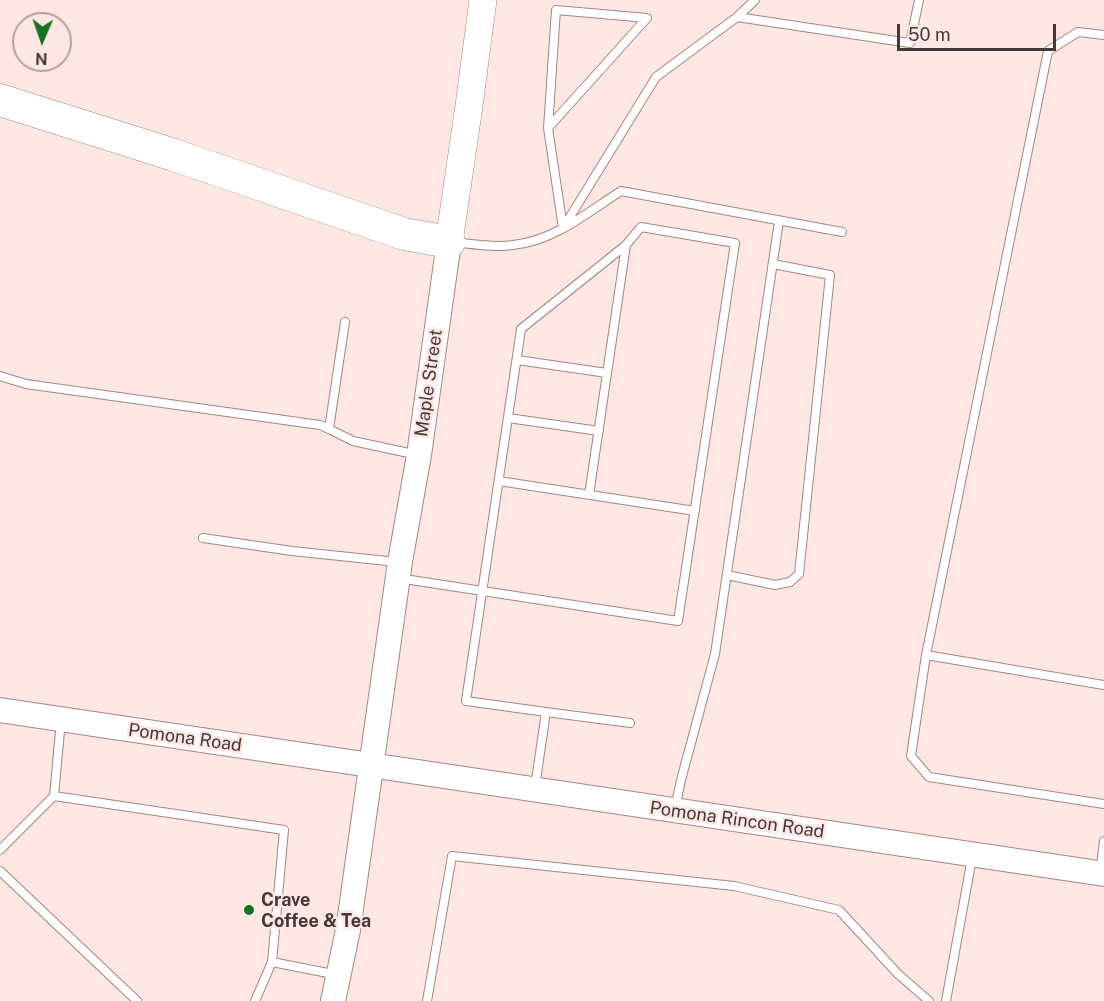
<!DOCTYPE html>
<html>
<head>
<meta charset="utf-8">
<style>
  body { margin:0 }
  #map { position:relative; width:1104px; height:1001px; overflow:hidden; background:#ffe7e4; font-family:"Public Sans",sans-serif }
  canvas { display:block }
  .north { position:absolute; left:12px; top:12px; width:60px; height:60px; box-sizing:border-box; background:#ffe7e4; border:2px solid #b5a19e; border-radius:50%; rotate:182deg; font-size:16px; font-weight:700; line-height:24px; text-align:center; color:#473736 }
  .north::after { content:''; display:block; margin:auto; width:21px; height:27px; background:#147322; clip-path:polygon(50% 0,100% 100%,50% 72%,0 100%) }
  .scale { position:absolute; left:897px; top:24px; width:159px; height:27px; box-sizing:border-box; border:3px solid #473736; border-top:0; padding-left:8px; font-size:18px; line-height:21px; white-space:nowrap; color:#473736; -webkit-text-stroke:4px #ffe7e4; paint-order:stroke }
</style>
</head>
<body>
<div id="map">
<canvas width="1104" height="1001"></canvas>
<div class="north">N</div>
<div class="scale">50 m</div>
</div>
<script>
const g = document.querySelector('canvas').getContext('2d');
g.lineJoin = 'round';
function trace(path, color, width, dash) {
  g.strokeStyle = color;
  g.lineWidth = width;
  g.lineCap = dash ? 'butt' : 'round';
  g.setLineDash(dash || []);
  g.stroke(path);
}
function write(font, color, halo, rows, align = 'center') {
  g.font = font + ' "Public Sans",sans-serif';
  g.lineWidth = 5;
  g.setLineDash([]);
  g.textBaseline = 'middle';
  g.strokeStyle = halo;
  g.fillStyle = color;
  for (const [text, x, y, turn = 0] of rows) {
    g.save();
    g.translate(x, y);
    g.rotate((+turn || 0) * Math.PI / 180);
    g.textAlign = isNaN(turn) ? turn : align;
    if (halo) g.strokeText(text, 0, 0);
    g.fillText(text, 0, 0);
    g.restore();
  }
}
const lane = new Path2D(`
  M737,17L910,43L919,0
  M1104,35L1078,32L1048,51L926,655L1104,685
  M548,128L647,18L556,10L548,128L563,228
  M565,225L656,77L737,17L755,0
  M453,242C473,244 494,248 513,245C554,241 588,212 621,191L842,232
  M345,322L329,429L353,441L418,455
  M517,360L607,373
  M0,376L26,384L320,425L329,429
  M508,418L599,431
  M499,481L695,511
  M589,495L626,245
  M203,538L292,551L397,562
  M727,575L775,585L790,582L799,574L830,275L773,264
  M398,578L678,621L735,243L641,227L626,245L521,329C503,453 484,577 466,701L546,712L535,787
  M926,655L911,756L929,777L1104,804
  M546,712L630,723
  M54,796L284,830L272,962L338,975
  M675,808L681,780L715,654L779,221
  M0,850L54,796L61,720
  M0,871L137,1001
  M1100,873L1104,841
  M255,1001L272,962
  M427,1001L452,856L734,886L839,910L898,974L929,1001
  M946,1001L972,858`);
const secondary = new Path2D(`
  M0,710L1104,874
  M333,1001L348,930L400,562L419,455L449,242`);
const primary = new Path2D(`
  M449,242L469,106L483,0`);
const highway = new Path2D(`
  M0,100L174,155L404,234L449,242`);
const markers = [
  [249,910,6,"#147322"]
];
const streetNames = [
  ["Maple Street",429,383,-82],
  ["Pomona Road",185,738,8],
  ["Pomona Rincon Road",737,820,8]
];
const poiNames = [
  ["Crave",261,900],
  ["Coffee & Tea",261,921]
];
trace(lane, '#a88480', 10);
trace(secondary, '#a88480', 26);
trace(primary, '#a88480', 28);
trace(highway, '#a88480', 33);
trace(lane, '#fff', 8);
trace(secondary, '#fff', 24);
trace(primary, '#fff', 27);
trace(highway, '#fff', 32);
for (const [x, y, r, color] of markers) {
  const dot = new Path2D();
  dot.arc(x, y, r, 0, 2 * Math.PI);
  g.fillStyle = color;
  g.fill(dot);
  trace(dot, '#ffe7e4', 2);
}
write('18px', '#473736', '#ffe7e4', streetNames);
write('bold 18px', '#473736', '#ffe7e4', poiNames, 'left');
</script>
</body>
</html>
